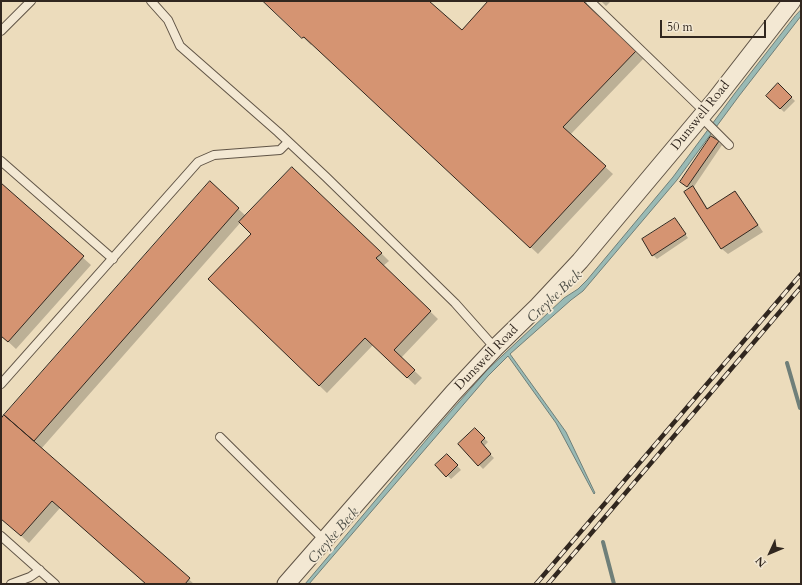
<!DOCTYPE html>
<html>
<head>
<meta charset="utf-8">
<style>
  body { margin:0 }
  #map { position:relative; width:802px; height:585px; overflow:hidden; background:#ecdcbc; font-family:Cardo,serif }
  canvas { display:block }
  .frame { position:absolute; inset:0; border:2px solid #31271f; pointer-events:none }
  .north { position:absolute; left:750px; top:533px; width:40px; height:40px; -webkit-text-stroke:3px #f3e8d3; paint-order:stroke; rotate:226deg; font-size:11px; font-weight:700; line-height:16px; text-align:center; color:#31271f }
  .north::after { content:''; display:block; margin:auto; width:14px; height:18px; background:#31271f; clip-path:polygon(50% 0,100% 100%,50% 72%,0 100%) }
  .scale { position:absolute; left:660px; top:20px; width:106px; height:18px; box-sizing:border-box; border:2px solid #31271f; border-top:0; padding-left:5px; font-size:12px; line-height:14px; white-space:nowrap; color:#31271f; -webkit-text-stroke:3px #f3e8d3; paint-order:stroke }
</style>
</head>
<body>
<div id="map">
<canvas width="802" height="585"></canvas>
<div class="frame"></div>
<div class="north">N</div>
<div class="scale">50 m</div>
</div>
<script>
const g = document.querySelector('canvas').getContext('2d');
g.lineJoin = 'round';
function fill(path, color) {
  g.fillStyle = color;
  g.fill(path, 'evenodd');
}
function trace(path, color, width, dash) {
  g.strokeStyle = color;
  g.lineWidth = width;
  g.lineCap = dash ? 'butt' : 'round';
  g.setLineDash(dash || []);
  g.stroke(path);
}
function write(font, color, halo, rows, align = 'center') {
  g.font = font + ' Cardo,serif';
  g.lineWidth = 3.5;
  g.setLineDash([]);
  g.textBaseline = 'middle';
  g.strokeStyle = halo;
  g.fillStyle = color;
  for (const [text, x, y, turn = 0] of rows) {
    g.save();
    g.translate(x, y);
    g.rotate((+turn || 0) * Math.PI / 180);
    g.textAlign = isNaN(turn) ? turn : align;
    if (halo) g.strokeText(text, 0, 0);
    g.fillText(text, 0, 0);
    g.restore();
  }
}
const water = new Path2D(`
  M801,10V16L739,96L677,180L583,291L571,300L510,354L566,432L595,493L594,494L556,423L508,356L488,376L309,584H305L438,426L487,370L564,298L578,289L587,280L673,177L735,93L795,16Z`);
const shadow = new Path2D(`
  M264,1H427L462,32L489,1H581L643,59L570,135L613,174L538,254L312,44L311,45Z
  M601,1H611L606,6Z
  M778,85L795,101L784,112L767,96Z
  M718,142L722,145L693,188L698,193L708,209L735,192L740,198L763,232L728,254L722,249L685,192L690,189L685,185Z
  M210,183L246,216L381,253L389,261L383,266L438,319L401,358L422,378L415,385L373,345L327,393L217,287L253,234L241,222L41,449L194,584H146L60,508L29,543L1,518V420Z
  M1,184L91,265L16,349L1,335Z
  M675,219L688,238L657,259L653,255Z
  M475,429L488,442L483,447L494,458L483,469L459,444Z
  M447,455L461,470L451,479L437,465Z`);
const stream = new Path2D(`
  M787,363L800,408
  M603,542L614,584`);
const building = new Path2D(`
  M263,1H429L462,30L488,1H583L636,51L563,127L606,166L530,248L304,37L302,38Z
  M778,83L792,97L780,109L766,96Z
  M711,136L719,141L687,187L680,182Z
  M292,167L382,253L376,258L431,311L394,350L415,370L407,378L365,338L319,386L208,279L251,234L239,222Z
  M210,181L239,208L34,441L4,415Z
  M1,183L84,256L8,342L1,336Z
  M693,186L707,209L735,191L758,225L721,249L684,192Z
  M675,218L686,234L652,256L642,239Z
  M4,415L190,578L185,584H146L52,501L21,536L1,519V419Z
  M475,428L485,438L481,442L491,454L478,466L458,444Z
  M447,454L458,465L446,477L435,465Z`);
const service = new Path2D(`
  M151,1L168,20L180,46L278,132L326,177L455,303L495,348
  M590,1L705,112
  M1,31L31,1
  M701,117L729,145
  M1,161L113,259
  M1,384L198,162L214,155L280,150L288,142
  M220,437L324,540
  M1,536L55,584
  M11,584L30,577L40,570`);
const minor = new Path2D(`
  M286,584L453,393L495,348L538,306L580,261L715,100L792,1`);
const rail = new Path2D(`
  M536,584L801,274
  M548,584L801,287`);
const streetNames = [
  ["Dunswell Road",701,116,-51],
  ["Dunswell Road",487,358,-46]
];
const waterNames = [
  ["Creyke Beck",555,297,-43],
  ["Creyke Beck",334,536,-49]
];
fill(water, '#99bab5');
trace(water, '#6f7f79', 1);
fill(shadow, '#0003');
trace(stream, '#6f7f79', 4);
fill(building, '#d59472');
trace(building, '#31271f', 1);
trace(service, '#605446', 10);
trace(minor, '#605446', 19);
trace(service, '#f3e8d3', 8);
trace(minor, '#f3e8d3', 17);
trace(rail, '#31271f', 4.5);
trace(rail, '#f3e8d3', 3, [9]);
write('13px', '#31271f', '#f3e8d3', streetNames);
write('italic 14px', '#4b4c44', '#f3e8d3', waterNames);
</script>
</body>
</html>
